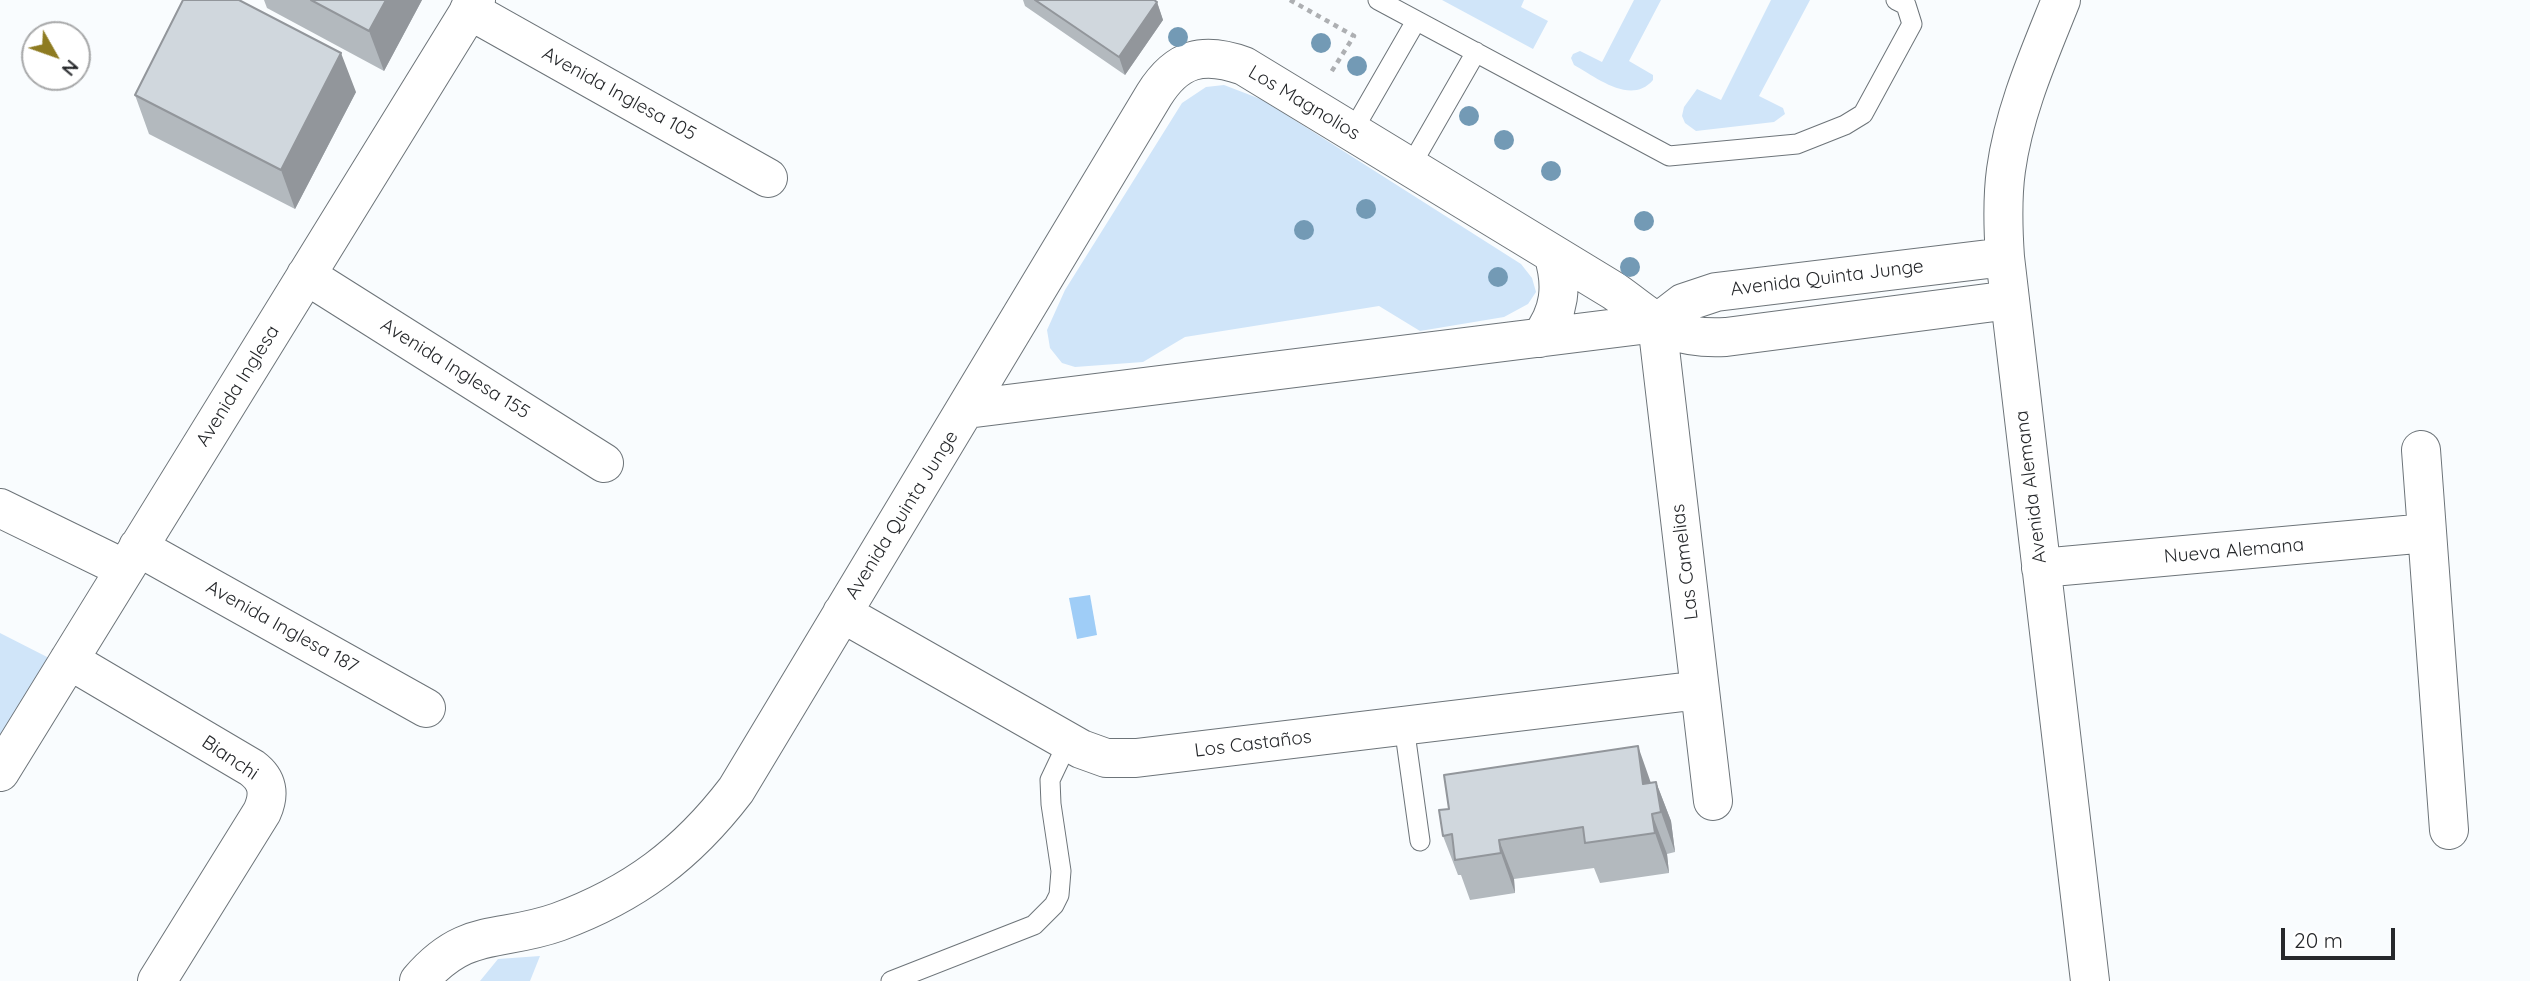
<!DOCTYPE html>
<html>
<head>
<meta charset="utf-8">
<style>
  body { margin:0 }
  #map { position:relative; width:2530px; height:981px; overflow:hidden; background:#f9fcfe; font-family:Quicksand,sans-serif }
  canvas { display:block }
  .north { position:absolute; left:21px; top:21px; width:70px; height:70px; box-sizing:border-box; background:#fff; border:2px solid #a8a9aa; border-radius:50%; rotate:130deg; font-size:19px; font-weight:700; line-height:28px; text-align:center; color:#26282b }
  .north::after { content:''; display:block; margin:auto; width:24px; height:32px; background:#8e7b21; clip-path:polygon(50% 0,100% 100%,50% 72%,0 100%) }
  .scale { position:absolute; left:2281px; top:928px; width:114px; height:32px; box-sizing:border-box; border:4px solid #26282b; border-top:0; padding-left:9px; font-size:21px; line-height:24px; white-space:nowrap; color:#26282b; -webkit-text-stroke:5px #fff; paint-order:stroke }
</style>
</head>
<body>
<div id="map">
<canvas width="2530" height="981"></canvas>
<div class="north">N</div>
<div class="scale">20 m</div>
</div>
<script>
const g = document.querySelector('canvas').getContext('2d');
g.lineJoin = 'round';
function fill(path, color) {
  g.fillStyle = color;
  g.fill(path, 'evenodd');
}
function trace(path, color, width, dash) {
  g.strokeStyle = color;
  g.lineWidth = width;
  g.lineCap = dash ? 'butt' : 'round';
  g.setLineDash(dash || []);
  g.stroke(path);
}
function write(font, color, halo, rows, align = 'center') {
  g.font = font + ' Quicksand,sans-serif';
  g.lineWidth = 6;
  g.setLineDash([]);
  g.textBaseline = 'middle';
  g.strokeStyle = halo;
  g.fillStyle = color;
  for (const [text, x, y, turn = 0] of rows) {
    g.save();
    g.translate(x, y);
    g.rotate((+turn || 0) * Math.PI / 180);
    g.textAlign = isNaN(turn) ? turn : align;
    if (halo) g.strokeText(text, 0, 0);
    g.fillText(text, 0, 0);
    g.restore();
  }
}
const green = new Path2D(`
  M1442,0H1524L1521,7L1548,21L1533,49Z
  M1634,0H1661L1629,61L1653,75V80C1631,106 1596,77 1574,65L1571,58L1573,54L1580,51L1602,62Z
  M1771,0H1810L1759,96L1783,108L1785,114L1774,122L1696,131L1685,123L1682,116L1684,107L1697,89L1721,100Z
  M1224,85L1263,100L1521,264L1532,278L1536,292L1528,304L1504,317L1420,331L1379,306L1185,337L1143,362L1075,367L1062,363L1050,348L1047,330L1065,290L1182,103L1206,87Z
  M0,633L51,659L0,739Z
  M540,956L530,981H480L498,959Z`);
const water = new Path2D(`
  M1090,595L1097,635L1077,639L1069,598Z`);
const path = new Path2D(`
  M1290,0L1354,36L1330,74`);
const service = new Path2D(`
  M1378,0L1669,156L1797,144L1845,125L1863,114L1912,24L1906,5L1896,0
  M1352,132L1416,21
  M1410,167L1476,52
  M1404,726L1420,841
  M891,981L1034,925L1054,905L1059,895L1061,871L1051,804L1050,780L1068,742`);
const minor = new Path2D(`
  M2061,0C2039,55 2014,111 2006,170C2002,199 2003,228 2005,257L2090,981
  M469,10L768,178
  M306,275L604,463
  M1657,323L1713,801
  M1540,338C1560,312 1563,286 1553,254
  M967,409L1657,323L1683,303L1716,292L2005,257
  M2421,450L2449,830
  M0,508L125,569
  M138,547L426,708
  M2041,568L2427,533
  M842,613L1081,749L1106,758H1136L1700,690
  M69,660L252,768C268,780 270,794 262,812L157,981
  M0,772L476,0
  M419,981C466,926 499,943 558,922C634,894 687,854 736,790L1154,95C1177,58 1203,51 1244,66L1614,291C1658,322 1668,340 1726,337L2010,300`);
const trees = [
  [1178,37],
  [1321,43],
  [1357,66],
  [1469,116],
  [1504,140],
  [1551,171],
  [1366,209],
  [1644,221],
  [1304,230],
  [1630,267],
  [1498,277]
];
const wall = new Path2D(`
  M264,0H422L384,71L267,8Z
  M1023,0H1154L1157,2L1163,20L1125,75L1025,6Z
  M356,92L295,209L149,134L135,95Z
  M1656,782L1671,821L1675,852L1667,854L1669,873L1600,883L1594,868L1514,879L1515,893L1470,900L1461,875H1458L1443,836L1449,809Z`);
const shadedWall = new Path2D(`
  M386,0H422L384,71L369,31Z
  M1157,2L1163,20L1125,75L1119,57Z
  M341,53L356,92L295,209L281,170Z
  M1638,746L1652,786L1643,784Z
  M1656,782L1671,821L1675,852L1661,812Z
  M1652,814L1667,854L1669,873L1655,833Z
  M1499,840L1514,879L1515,893L1501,853Z`);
const building = new Path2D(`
  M183,0H239L341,53L281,170L135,95Z
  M311,0H386L369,31Z
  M1035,0H1154L1157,2L1119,57Z
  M1638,746L1643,784L1656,782L1661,812L1652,814L1655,833L1585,843L1583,827L1499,840L1501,853L1455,860L1452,834L1443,836L1439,810L1449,809L1444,775Z`);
const streetNames = [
  ["Avenida Inglesa 105",619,94,29],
  ["Los Magnolios",1304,103,31],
  ["Avenida Quinta Junge",1827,278,-7],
  ["Avenida Inglesa 155",455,369,32],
  ["Avenida Inglesa",238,386,-58],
  ["Avenida Alemana",2031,487,-97],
  ["Avenida Quinta Junge",902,515,-58],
  ["Nueva Alemana",2234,551,-5],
  ["Las Camelias",1685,562,-97],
  ["Avenida Inglesa 187",282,627,29],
  ["Los Castaños",1253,744,-7],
  ["Bianchi",230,758,34]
];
fill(green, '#d0e5f9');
fill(water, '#9fcdf7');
trace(service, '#6d7479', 21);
trace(minor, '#6d7479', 40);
trace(path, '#adafb2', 4.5, [5, 5]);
trace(service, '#fff', 19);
trace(minor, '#fff', 38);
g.fillStyle = '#739ab5';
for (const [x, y] of trees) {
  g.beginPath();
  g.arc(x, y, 10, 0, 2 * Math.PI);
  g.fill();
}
fill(wall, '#b3b9be');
fill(shadedWall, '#92969b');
fill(building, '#d0d7dd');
trace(building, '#92969b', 2);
write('19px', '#26282b', '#fff', streetNames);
</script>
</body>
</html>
